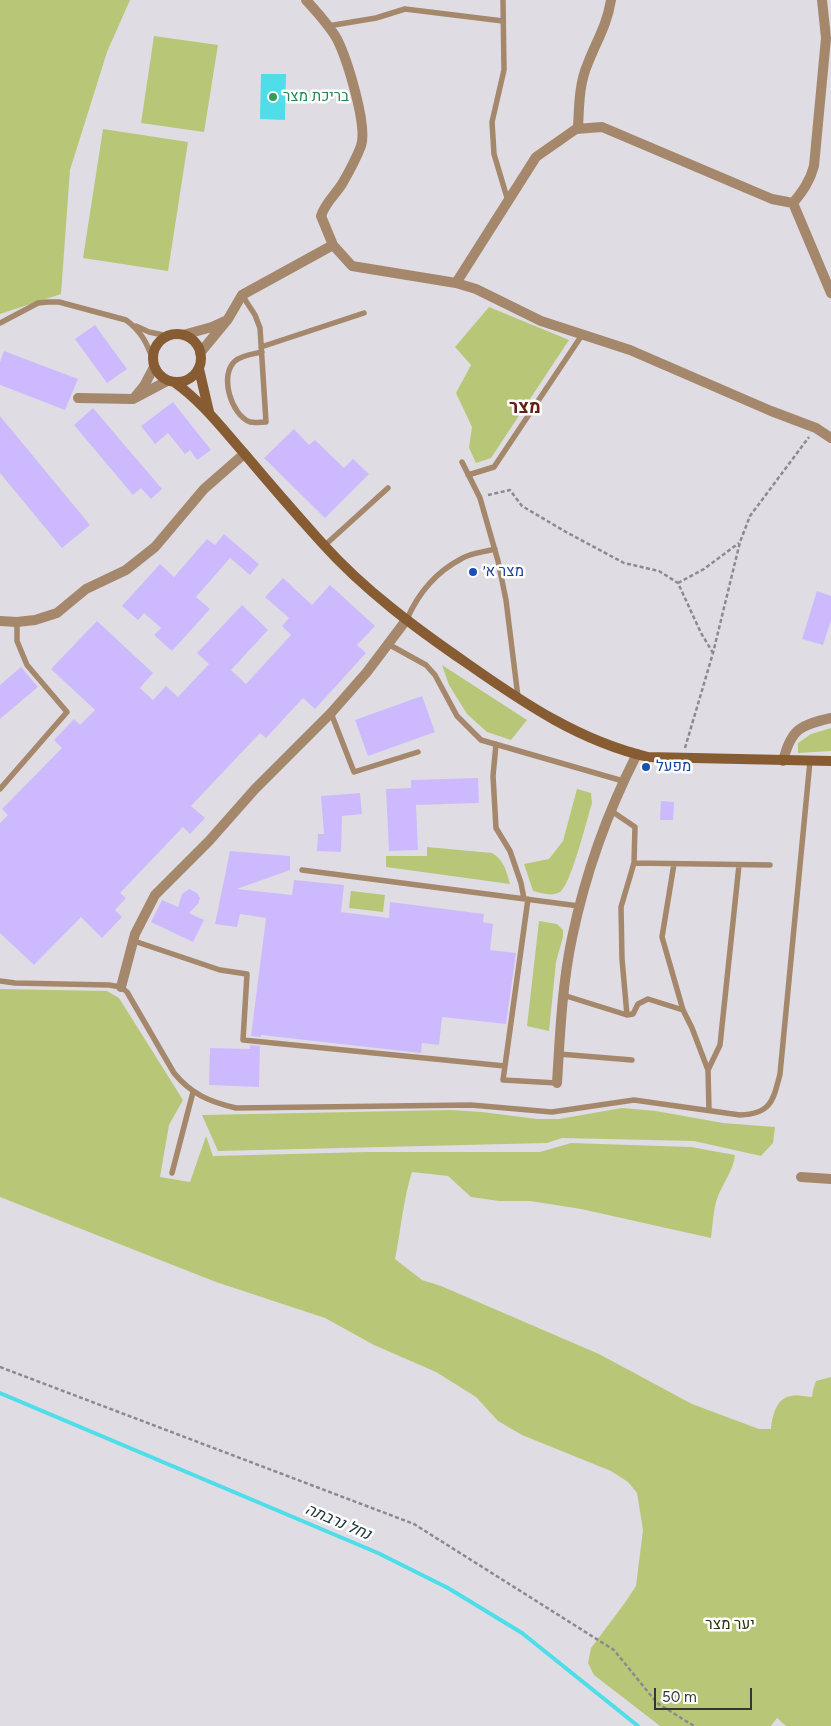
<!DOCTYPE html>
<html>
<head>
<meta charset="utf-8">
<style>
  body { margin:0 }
  #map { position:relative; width:831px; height:1726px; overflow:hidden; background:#dfdde3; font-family:Figtree,sans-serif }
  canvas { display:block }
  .scale { position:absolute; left:654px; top:1688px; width:98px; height:22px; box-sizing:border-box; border:2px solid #353537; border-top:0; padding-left:6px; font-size:15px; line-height:18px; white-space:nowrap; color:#353537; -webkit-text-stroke:4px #fff; paint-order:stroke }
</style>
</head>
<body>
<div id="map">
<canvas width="831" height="1726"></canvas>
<div class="scale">50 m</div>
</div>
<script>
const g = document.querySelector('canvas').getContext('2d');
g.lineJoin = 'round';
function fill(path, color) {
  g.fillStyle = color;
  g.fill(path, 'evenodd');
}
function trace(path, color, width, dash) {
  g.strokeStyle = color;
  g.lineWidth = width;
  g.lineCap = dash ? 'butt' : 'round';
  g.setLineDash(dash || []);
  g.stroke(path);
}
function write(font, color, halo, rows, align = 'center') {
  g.font = font + ' Figtree,Heebo,sans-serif';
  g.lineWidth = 5;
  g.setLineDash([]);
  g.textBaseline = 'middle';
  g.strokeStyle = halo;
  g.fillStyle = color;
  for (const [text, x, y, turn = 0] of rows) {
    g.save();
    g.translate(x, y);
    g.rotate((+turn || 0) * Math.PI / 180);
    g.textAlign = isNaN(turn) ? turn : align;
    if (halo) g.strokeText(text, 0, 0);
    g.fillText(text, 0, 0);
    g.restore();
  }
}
const green = new Path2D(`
  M0,0H130L107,52L70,170L61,294L0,314Z
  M154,36L218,45L204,132L141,123Z
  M103,129L188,142L168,271L83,258Z
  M489,307L569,340L491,458L476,463L469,448L472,427L456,393L471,365L455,347Z
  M442,665L527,720L511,740L487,732L467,714L449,685Z
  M831,728V751L798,753V743L811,734Z
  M577,789L591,793L592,803C587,819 571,885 560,892C551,897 542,893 533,891L524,864L549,859L563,841Z
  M427,847L492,853C504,860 506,870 510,884L386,867V856H427Z
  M351,891L385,895L383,912L349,908Z
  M539,921L557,924L563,930V937L556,962L549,1031L527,1026Z
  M0,989L107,991L119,998L183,1100L169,1125L160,1177L190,1182L206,1136L213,1156L367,1152H540L571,1143L691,1147L735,1155C734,1170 722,1184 717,1199C713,1211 713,1225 711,1238L581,1209L530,1201H499L471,1197L448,1176L412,1172C403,1200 401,1230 395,1259L422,1280L441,1286L599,1354L692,1404L759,1429H771C772,1417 776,1398 791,1396C797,1394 805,1397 812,1397L813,1390L816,1381L831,1377V1726H786L777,1718L771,1726H660L594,1675L588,1663L591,1648L624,1604L636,1586L643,1530L637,1493L628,1482L611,1471L522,1435L498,1421L476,1397L436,1372L374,1345L325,1318L216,1282L0,1197Z
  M622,1108L656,1111L723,1123L775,1127L773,1143L761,1156L694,1141L562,1138L547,1143L218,1151L202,1115L451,1110L482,1112L537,1119H559Z`);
const water = new Path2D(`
  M261,74H286L285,120L260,119Z`);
const stream = new Path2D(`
  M0,1393L378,1553L448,1588L522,1633L638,1726`);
const building = new Path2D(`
  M95,325L127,369L107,383L75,339Z
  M4,351L78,379L65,410L0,385V362Z
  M173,402L211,450L197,460L190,450L185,454L168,433L155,444L141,426Z
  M93,408L162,489L151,499L141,488L133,495L74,425Z
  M0,416L90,525L62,548L0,473Z
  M294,429L309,445L315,440L344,468L353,459L369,474L325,518L264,458Z
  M224,534L259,564L250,575L230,558L196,597L210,609L172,651L154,635L161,628L144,613L138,620L122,606L160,564L174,577L207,539L215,545Z
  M283,578L312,605L330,585L375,626L357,645L366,653L315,709L303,698L266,738L260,733L191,806L205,818L190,834L183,827L120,893L126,898L115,910L122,917L102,938L81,917L34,965L0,933V823L8,815L2,809L62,748L54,740L74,719L80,725L95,710L51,669L97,621L153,673L140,688L153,700L166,686L178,697L209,664L197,653L242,605L268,630L231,670L246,684L291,635L282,626L289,618L265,597Z
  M817,591L831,596V620L823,645L802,639Z
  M21,667L38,687L0,719V685Z
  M422,696L435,732L368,756L355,720Z
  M478,778L479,803L416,805L418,850L389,851L386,789L411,788V780Z
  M360,793L362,814L342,816L341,852L317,851L318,834H324L321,796Z
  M661,801L674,802L673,820H660Z
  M230,851L290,856V870L237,889L292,895L294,880L344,885L341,912L389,918L390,902L484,914L483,922L493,924L490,950L516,953L506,1024L442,1017L439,1045L422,1043L421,1053L261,1035V1037L251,1036L266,918L240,914L237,927L215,924Z
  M189,889L197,893L200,898L198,904L189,913L204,920L193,942L151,922L162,900L178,907L182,894Z
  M250,1045L260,1046L259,1087L209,1085L210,1048L250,1049Z`);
const path = new Path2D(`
  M488,495L510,490L522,506L566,532L624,563L659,571L678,583L701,633L713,653
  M678,583L704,569L739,543
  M685,748L713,653L740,542L750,516L809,437
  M0,1367L414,1524L614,1650L657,1703L694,1726`);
const lane = new Path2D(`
  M503,0L504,70L492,122L494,154L508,201
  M328,26L376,18L405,9L503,21
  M242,295L255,315L260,328L266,422C261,422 255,423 250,422C231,415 219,375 235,361C242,355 253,354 262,352
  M0,323L38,303L48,302H59L126,320C141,331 147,343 153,360
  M136,326L149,332L168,336
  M261,347L364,313
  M462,462L480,498L498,561L506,600L518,697
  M468,475L494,467L582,335
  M324,546L388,488
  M407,619C418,594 436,572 461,559C470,553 484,552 495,549
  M388,644L426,665L435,675L457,716L481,740L623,781
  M331,713L354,772L418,752
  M496,744L493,776L496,828L510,851L521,883L524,899
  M0,789L67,712L27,665L17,641V622
  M610,810L635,827L634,863L621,907L622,959L627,1015
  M634,863L770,865
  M674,864L662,937L683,1010L692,1028L708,1070
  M302,870L579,906
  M134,941L220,970L247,974L243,1040L505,1066L503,1080L557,1083
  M0,981L15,983L109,985L121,987L127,992L174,1073C191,1094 210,1102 236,1108L471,1105L552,1112L634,1100L740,1115C771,1114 773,1101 780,1074L810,761
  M563,995L627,1015L633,1014L638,1004L648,999L683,1010
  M559,1054L632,1060
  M505,1066L528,899
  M709,1110L708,1070L720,1045L739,865
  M172,1173L193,1092`);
const street = new Path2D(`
  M822,0L826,38L814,166C810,181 803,191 793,203L831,293
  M578,129C579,107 579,83 588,63C597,40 607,25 611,0
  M333,245L352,266L456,283L476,289L541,321L630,350L771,411L816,428L831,438
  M456,283L536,157L576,129L602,127L772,199L793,203
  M183,335L212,327L225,321
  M200,353L228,319L242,295L333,245L321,216C325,203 335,195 342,184C349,172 356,159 361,146C368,126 347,59 337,39C329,25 317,12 306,0
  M135,397L144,386L154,367
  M78,398L133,399L167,381
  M0,621L17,622L35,620L57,613L86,589L126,570L155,547L204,489L244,454
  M783,761C791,729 800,725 831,718
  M121,987L135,934L155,895L209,841L255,789L331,713L367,672L407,619
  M557,1083C560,1035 562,985 572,938C585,875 608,811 637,754
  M801,1177L831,1179`);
const secondary = new Path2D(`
  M153 358a24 24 0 1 1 48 0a24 24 0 1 1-48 0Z
  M199,369L209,412
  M174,382C201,401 221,427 243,452C269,483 295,513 322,543C364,590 417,629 468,664C525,704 580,741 648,757L831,761`);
const markers = [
  [273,97,5,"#2e9e5b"],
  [473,572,5,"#1a4fb4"],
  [646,767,5,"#1a4fb4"]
];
const leisureNames = [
  ["בריכת מצר",283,97]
];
const transitNames = [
  ["מצר א׳",483,572],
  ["מפעל",656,767]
];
const parkNames = [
  ["יער מצר",730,1625]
];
const waterNames = [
  ["נחל נרבתה",338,1522,23]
];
const quarterNames = [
  ["מצר",525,408]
];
fill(green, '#b8c777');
fill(water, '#4fdde9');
trace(stream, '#4fdde9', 4);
fill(building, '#cdbafe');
trace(path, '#8b8a8e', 2.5, [4, 2.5]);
trace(lane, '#a5876b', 5.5);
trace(street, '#a5876b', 10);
trace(secondary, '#885c32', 10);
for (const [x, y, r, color] of markers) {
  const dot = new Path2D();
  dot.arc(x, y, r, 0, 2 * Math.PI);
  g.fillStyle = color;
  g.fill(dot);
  trace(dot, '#fff', 2);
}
write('15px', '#27864d', '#fff', leisureNames, 'left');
write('15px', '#164399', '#fff', transitNames, 'left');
write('15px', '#2a3007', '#fff', parkNames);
write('italic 16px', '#20383a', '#fff', waterNames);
write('bold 18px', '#642111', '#fff', quarterNames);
</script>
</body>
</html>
